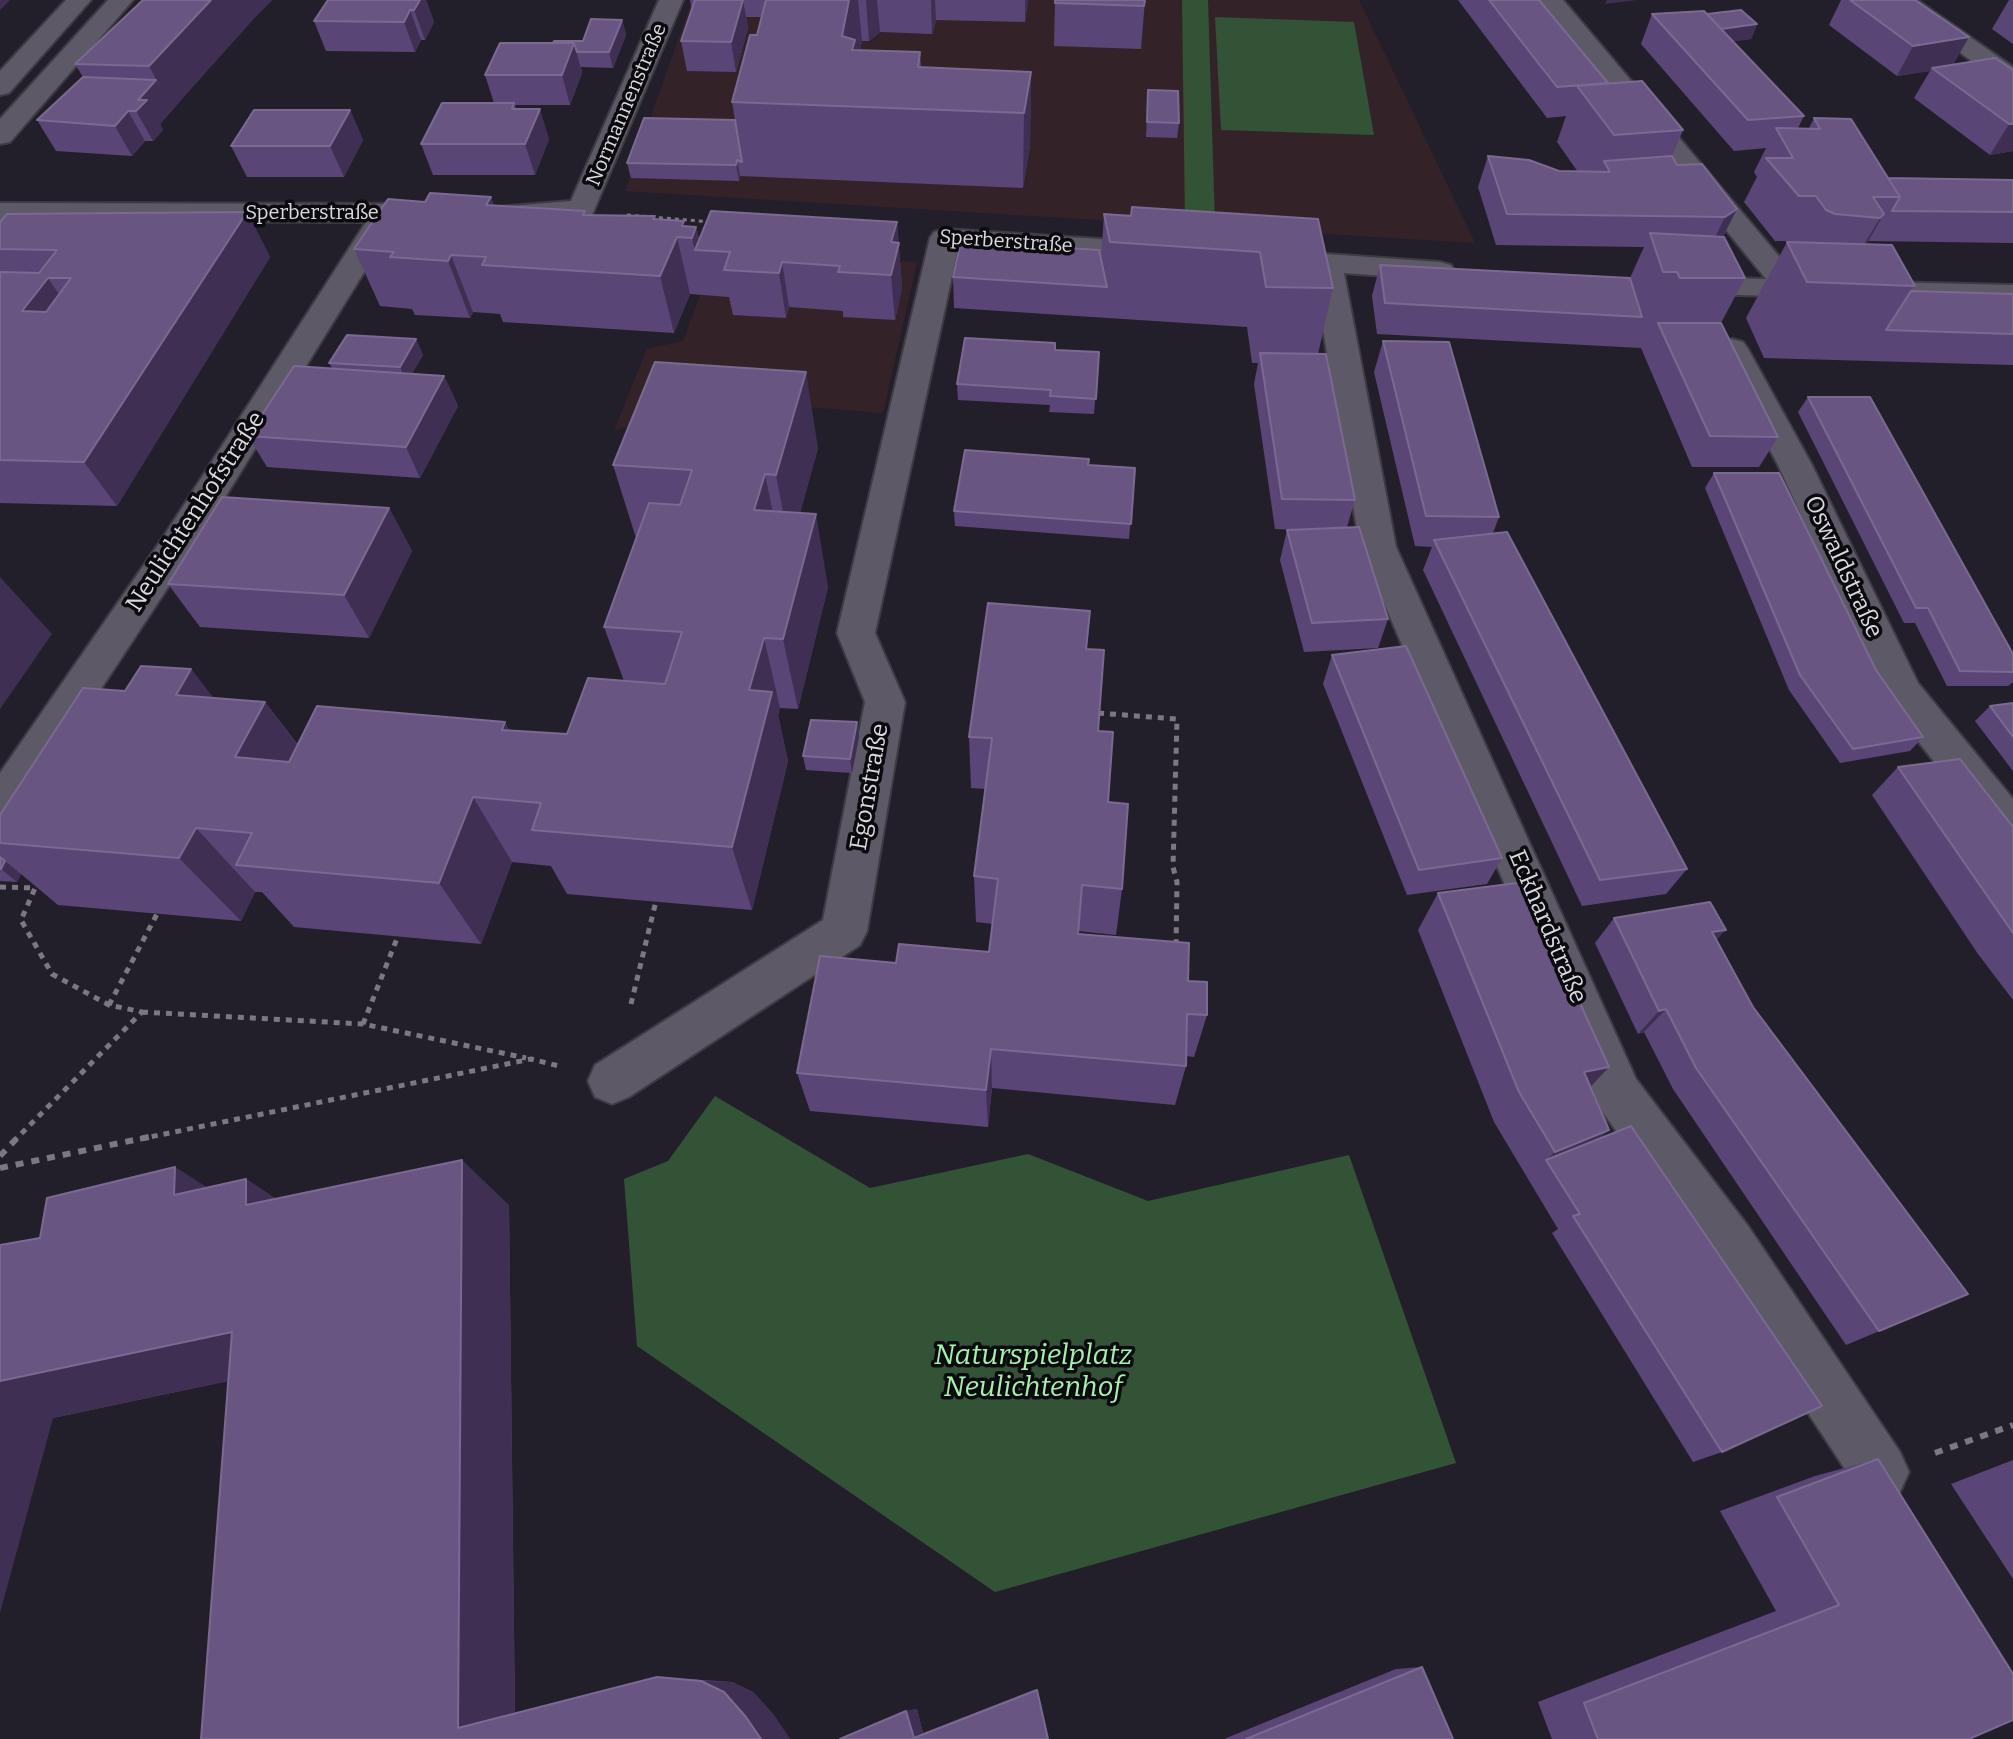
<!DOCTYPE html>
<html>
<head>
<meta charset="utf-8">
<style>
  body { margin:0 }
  canvas { display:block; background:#231f2a }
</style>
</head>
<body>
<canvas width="2013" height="1739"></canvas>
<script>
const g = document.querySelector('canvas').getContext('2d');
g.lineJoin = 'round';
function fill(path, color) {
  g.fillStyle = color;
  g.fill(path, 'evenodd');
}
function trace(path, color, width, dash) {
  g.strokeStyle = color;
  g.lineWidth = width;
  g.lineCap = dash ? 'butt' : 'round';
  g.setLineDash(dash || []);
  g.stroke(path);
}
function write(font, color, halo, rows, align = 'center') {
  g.font = font + ' Bitter,serif';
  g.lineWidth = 7;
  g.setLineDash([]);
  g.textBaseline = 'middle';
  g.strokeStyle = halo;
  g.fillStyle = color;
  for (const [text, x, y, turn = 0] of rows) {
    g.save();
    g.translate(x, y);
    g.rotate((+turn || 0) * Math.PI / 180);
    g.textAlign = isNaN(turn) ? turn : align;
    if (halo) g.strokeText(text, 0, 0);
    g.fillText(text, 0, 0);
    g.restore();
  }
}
const education = new Path2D(`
  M692,0H1359L1475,243L625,191Z
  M717,251L917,262L883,413L708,399L614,431L647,349L683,341Z`);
const green = new Path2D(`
  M1182,0H1208L1215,225L1185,224Z
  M1215,17L1354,22L1374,135L1221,130Z
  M715,1096L870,1188L1028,1154L1148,1201L1349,1155L1456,1463L995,1592L637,1346L624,1179L668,1161Z`);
const pathFar2 = new Path2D(`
  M627,215L712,222`);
const pathFar1 = new Path2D(`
  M1098,713L1177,719L1173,867L1177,882L1176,946
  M0,887L35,888L21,920L52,974L109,1005L142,1012L16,1139
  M631,1004L656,901
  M109,1005L157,914
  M142,1012L363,1024L526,1058
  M363,1024L398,936
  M140,1139L531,1059L559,1066`);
const path = new Path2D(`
  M0,1156L18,1137
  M0,1168L149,1137
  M1935,1453L2013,1425`);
const street = new Path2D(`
  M659,0H683L592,215L508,222L498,219L493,213L498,207L571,201Z
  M1538,0H1563L1799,280L2013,285V303L1670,293L1666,286L1670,279L1681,277L1766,279Z
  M1889,0H1917L2013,67V87L2004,85Z
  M0,203L439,204L449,207L454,213L449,219L395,222L190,554L15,819L0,824V773L164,536L366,222L0,221Z
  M945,229L1161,243L1172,246L1176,252L1172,258L1161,261L958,248L875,633L905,702L867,931L860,945L629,1097L612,1104L595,1097L588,1081L595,1065L823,920L865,702L837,633L930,238L934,232Z
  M1270,250L1440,262L1451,265L1455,271L1451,277L1440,280L1344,273L1396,547L1636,1079L1748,1226L1900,1452L1909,1472L1900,1492L1880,1501L1860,1492L1710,1264L1602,1111L1360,547L1313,271L1259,265L1255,259L1259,253Z
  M1732,339L1743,342L1748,349L1812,465L1918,683L2013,799V848L1998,843L1888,703L1778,465L1716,349L1721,342Z`);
const secondary = new Path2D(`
  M66,0H91L9,93L0,95V71Z
  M108,0H133L10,142L0,144V119Z`);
const wall = new Path2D(`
  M143,0H272L245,27L160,124L163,130L153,141H145L132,156L56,151L37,120L83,77L75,64Z
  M328,0H426L434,22L425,40H421L415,52L326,51L314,21Z
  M690,0H1028L1025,22L936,20L932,34L880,32L869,41H862L860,50L920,52L921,67L1031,72L1030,146L1023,188L740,176L739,181L631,178L627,163L735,120L732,102L757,35L761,17H746L748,28L736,72L687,71L681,41L692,10Z
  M1055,0H1145L1141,49L1054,46Z
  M1458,0H1539L1608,83L1683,130L1672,156L1677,165L1737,209L1723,237L1745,278L1721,323L1778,437L1759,467H1692L1641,348L1377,334L1372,296L1380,265L1630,278L1644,247L1496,245L1478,187L1488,156L1559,171L1578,172L1557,142L1566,116L1547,118Z
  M1841,0H1915L1969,37L1953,64L2013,70V151L1990,155L1914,98L1930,71L1897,76L1829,25Z
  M2009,0H2013V44L1992,29Z
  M1652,14H1707L1757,24L1751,39L1733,41L1804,116L1798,128H1809L1814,118L1888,178L2013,180V243L1868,241L1866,244L1915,286L1911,291L2013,294V365L1764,358L1746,318L1787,242H1792L1791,241H1775L1744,202L1757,177L1754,172L1766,148L1734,151L1641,44Z
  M622,20L626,35L613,68L581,67L582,73L570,105H515L516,109L549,139L535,175H433L421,144L494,103L485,75L553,43L583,41Z
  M1148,90L1179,123L1177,138L1146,137Z
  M350,110L363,140L344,177H247L231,146Z
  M491,197L494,206L585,211L587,215L655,216L656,220L684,226L696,227L699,239L897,222L902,288L895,320L843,317V311L789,307L786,318L733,315L729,297L690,294L674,333L503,322L500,314L473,312L470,318L415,315L412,309L380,306L354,249L425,202Z
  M247,212L270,257L117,506L0,503V222Z
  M1104,214L1318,219L1333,288L1318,354L1355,500L1347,527L1388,619L1378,648L1304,652L1280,560L1287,530H1299L1275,529L1254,384L1258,363H1252L1247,327L954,308L953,277L1101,261Z
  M416,339L423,355L412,373L444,376L458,406L420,478L267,467L248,436L332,368L329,363Z
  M1383,341L1499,517L1493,533L1687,869L1666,894L1582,906L1423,570L1432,547L1415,546L1374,372Z
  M1055,350L1099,352L1094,414L1049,412L1050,405L958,400L957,384Z
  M1808,397L2013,672V682L2008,686H1947L1915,623H1904L1798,412Z
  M818,448L800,513L828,587L798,709L780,708L778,715L788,761L752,910L567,894L551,866L512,862L481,944L294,927L262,892H255L241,921L58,905L21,874L17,882L0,881V815L125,691L191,669L213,698L265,702L298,745L505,722L509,730L567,734L624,681L604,627L636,538L613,465Z
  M1088,465L1135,468L1129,539L955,526L954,511Z
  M1714,473L1876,670L1923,737L1910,751L1840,763L1789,690L1705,488Z
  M389,508L412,551L369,638L200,627L168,584Z
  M1090,611L1087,649L1108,802L1122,889L1116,935L1078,931V934L1188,981L1207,1015L1194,1057L1186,1056V1066L1175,1105L992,1088L988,1127L810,1111L797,1073L896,963L989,952L993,924L976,922L974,876L986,789L971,788L969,737Z
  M1332,655L1502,858L1487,884L1407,895L1323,684Z
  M2013,703V771L1975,721L1990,706Z
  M859,737L852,773L806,770L803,756Z
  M1898,767L2013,827V1000L1978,954L1872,795Z
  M1438,893L1609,1067L1590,1087L1599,1139L1722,1452L1693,1462L1552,1233L1558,1229L1494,1122L1418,930Z
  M1614,918L1716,940L1753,1007L1968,1294L1846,1345L1673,1089L1644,1032L1638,1034L1595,943Z
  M246,1179L276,1199L509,1205L515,1714L657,1677L732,1682L753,1692L773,1714L790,1739H201L228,1381L53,1418L40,1238L207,1188Z
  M1878,1459L1969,1739H1552L1538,1702L1776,1611L1720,1511L1815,1476Z
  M2013,1460V1579L1951,1484Z
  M1422,1667L1453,1739H1224L1396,1669Z
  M1034,1690H1037L1048,1739H840L906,1711L917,1709L923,1733Z`);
const shadedWall = new Path2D(`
  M0,0H10L0,10Z
  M211,0H256L261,11L172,110L149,66Z
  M256,0H272L261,11Z
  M420,0H426L434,22L425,40L414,10Z
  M743,0L748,28L736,72L731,42Z
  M849,0H858L862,41L849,109L842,36Z
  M866,0H877L880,32L869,41Z
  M931,0H935L936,20L932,34Z
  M1025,0H1028L1025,22Z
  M1607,0H1637L1605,4Z
  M410,10L421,40L415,52L404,22Z
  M622,20L626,35L613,68L609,52Z
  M1757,24L1751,39L1713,44L1719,29Z
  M1969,37L1952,67L1932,68L1930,71L1897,76L1913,46Z
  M574,43L582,73L570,105L562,75Z
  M1031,72L1030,146L1023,188L1024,113Z
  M156,80L172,110L160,124L163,130L153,141L136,111L138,100Z
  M540,109L549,139L535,175L525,144Z
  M350,110L363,140L344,177L330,146Z
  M128,111L145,141L132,156L115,126Z
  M2009,124H2013V151L1990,155Z
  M737,160L740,176L739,181L736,165Z
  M491,197L510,254L486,205Z
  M1737,209L1721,240L1710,248L1725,217Z
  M247,212L270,257L117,506L84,462Z
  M1884,214L1858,259L1853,263L1880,218Z
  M655,216L666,262L677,237L690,294L674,333L660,276L653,219Z
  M897,222L902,288L895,320L891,275V242Z
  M696,227L702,251L695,250L692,238Z
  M451,255L473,312L470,318L448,261Z
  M782,262L789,307L786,318L779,273Z
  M48,278L78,322L22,311Z
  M416,339L423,355L407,383L400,367Z
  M806,372L818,448L790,549L776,475Z
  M444,376L458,406L420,478L406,447Z
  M765,474L780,548L754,510Z
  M389,508L412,551L369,638L344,595Z
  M816,514L828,587L798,709L783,639Z
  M0,577L52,634L0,709Z
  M764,638L780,708L778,715L788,761L752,910L732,847L749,690Z
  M191,669L245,738L265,702L316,770L290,823L176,695Z
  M505,722L540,789L502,730Z
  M857,722L859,737L852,773L850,759Z
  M473,797L512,862L481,944L439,883Z
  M196,828L255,892L241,921L179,858Z
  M5,861L21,874L17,882L1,869Z
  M1726,930L1703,954L1712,932Z
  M1666,1009L1644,1032L1638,1034L1659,1011Z
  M991,1049L992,1088L988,1127L986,1090Z
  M1609,1067L1580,1098L1584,1072Z
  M1609,1130L1579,1158L1546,1160L1555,1152Z
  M462,1160L509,1205L515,1725L458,1728Z
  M175,1167L246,1212L174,1195Z
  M246,1179L311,1223L246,1205Z
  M232,1332L302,1365L53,1418L0,1613V1381Z
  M701,1681L732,1682L753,1692L773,1714L790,1739H761Z
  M917,1709L923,1733L914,1738L906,1711Z`);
const building = new Path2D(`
  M143,0H211L149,66L75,64Z
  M328,0H420L414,10H410L404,22L314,21Z
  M695,0H743L731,42L681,41Z
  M766,0H849L842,36L855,40L852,50L920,52L918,67L1031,72L1024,113L732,102L750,35H757Z
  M1055,0H1145L1144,6L1055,3Z
  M1489,0H1539L1608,83L1557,87Z
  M1850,0H1915L1969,37L1913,46Z
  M1741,10L1757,24L1721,29L1707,14Z
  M1704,11L1804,116L1748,120L1652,14Z
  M591,19L622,20L609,52H577L574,43H553L554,41H583Z
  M500,43H574L562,75H485Z
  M1995,58L2013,70V124H2009L1932,68Z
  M83,77L156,80L138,100H147L136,111H128L115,126L37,120Z
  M1642,81L1683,130L1614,135L1577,86Z
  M1148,90L1178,91L1179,123L1147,122Z
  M442,103H514L512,109H540L525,144H421Z
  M254,110H350L330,146H231Z
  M644,118L735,120L742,162L737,160L736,165L627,163Z
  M1814,118L1851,119L1900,197H1873L1884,214L1880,218L1835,214L1826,210L1816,196H1799L1766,158H1793L1776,128L1820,129Z
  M1488,156L1529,160L1559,171L1610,172L1604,161L1672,156L1677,165L1702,164L1737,209L1725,217L1507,214Z
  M1888,178L2013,180V212L1892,211L1900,197Z
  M430,193L491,197L486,205L585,211L583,215L655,216L653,219L684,221L682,226L696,227L692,238L677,237L660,276L482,265L486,257L451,255L448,261L390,257L394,252L354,249L388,199L425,202Z
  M1132,207L1318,219L1333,288L1266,287L1260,252L1110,242L1104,214L1131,216Z
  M711,211L897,222L891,242L899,243L891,275L838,272L840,266L782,262L779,273L724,270L730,252L695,250Z
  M247,212L84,462L0,460V272L39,273L57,250L0,249V222L7,214ZM48,278H71L46,312L22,311Z
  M1650,233L1724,237L1745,278H1680L1677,272H1663Z
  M961,241L1099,250L1107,287L953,277Z
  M1787,242L1892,245L1915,286L1807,282Z
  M1380,265L1630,278L1642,317L1385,303Z
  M1911,291L2013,294V334L1886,330Z
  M1658,323H1721L1778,437L1710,436Z
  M347,335L416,339L400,367L329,363Z
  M965,338L1055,343V350L1099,352L1096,399L1050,396L1051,390L957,384Z
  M1383,341L1449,342L1499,517L1426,516Z
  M1260,353L1326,354L1355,500L1282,499Z
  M655,362L806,372L776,475L765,474L754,510L816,514L783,639L764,638L749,690L772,692L732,847L532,830L541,803L473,797L439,883L236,865L252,833L196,828L179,858L0,843V815L83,688L125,691L141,666L191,669L176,695L265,702L235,757L289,762L317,706L505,722L502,730L567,734L588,678L665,684L682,632L604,627L649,503L680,505L692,470L613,465Z
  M294,366L444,376L406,447L248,436Z
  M1808,397H1870L2013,654V672L1960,671L1928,608H1916Z
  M965,450L1089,459L1088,465L1135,468L1131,524L954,511Z
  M1714,473H1779L1876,670L1923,737L1853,749L1800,675Z
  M222,497L389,508L344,595L168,584Z
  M1359,527L1388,619L1312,623L1287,530Z
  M1507,532L1687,869L1600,880L1434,540Z
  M988,603L1090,611L1086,649L1104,650L1098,731L1113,732L1108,802L1128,804L1122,889L1082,885L1078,934L1189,943L1188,981L1207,982V1015L1187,1014L1186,1066L991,1049L986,1090L797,1073L820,956L896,963L899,944L989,952L998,879L974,876L992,738L969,737Z
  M1406,646L1502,858L1419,870L1332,655Z
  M2013,703V737L1990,706Z
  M811,720L857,722L850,759L803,756Z
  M1960,759L2013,827V933L1898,767Z
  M0,857L5,861L1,869H0Z
  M1525,882L1609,1067L1584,1072L1609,1130L1555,1152L1519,1092L1438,893Z
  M1710,902L1726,930L1712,932L1753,1007L1968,1294L1879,1331L1696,1068L1666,1009L1659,1011L1614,918Z
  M1631,1126L1822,1406L1722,1452L1573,1216L1580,1214L1546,1160Z
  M462,1160L458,1728L657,1677L701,1681L724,1692L746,1717L761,1739H201L232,1332L0,1381V1245L40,1238L47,1198L175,1167L174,1195L246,1179V1205Z
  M1878,1459L2013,1674V1720L1969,1739H1598L1584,1703L1839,1605L1777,1497Z
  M1422,1667L1453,1739H1246Z
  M1037,1690L1048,1739H840L906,1711L914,1738Z`);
const farStreetnames = [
  ["Normannenstraße",627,105,-67],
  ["Sperberstraße",312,213],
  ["Sperberstraße",1006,242,4]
];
const streetNames = [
  ["Neulichtenhofstraße",196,512,-57],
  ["Oswaldstraße",1843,567,65],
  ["Egonstraße",870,787,-80],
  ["Eckhardstraße",1547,927,67]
];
const nearParknames = [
  ["Naturspielplatz",1033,1356],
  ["Neulichtenhof",1033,1388]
];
fill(education, '#342229');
fill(green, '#325335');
trace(street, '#3e3b44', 4);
trace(secondary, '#3e3b44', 4);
trace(pathFar2, '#7b7881', 3, [4, 4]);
trace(pathFar1, '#7b7881', 5, [6, 6]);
trace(path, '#7b7881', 6, [8, 8]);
fill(street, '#5e5966');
fill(secondary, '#5e5966');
fill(wall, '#5a4577');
fill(shadedWall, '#3e2f53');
fill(building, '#685582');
trace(building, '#7a6a91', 2);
write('20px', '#dcd9e1', '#0b0a0f', farStreetnames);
write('24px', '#dcd9e1', '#0b0a0f', streetNames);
write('italic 28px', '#a5f0ab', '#0b0a0f', nearParknames);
</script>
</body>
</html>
